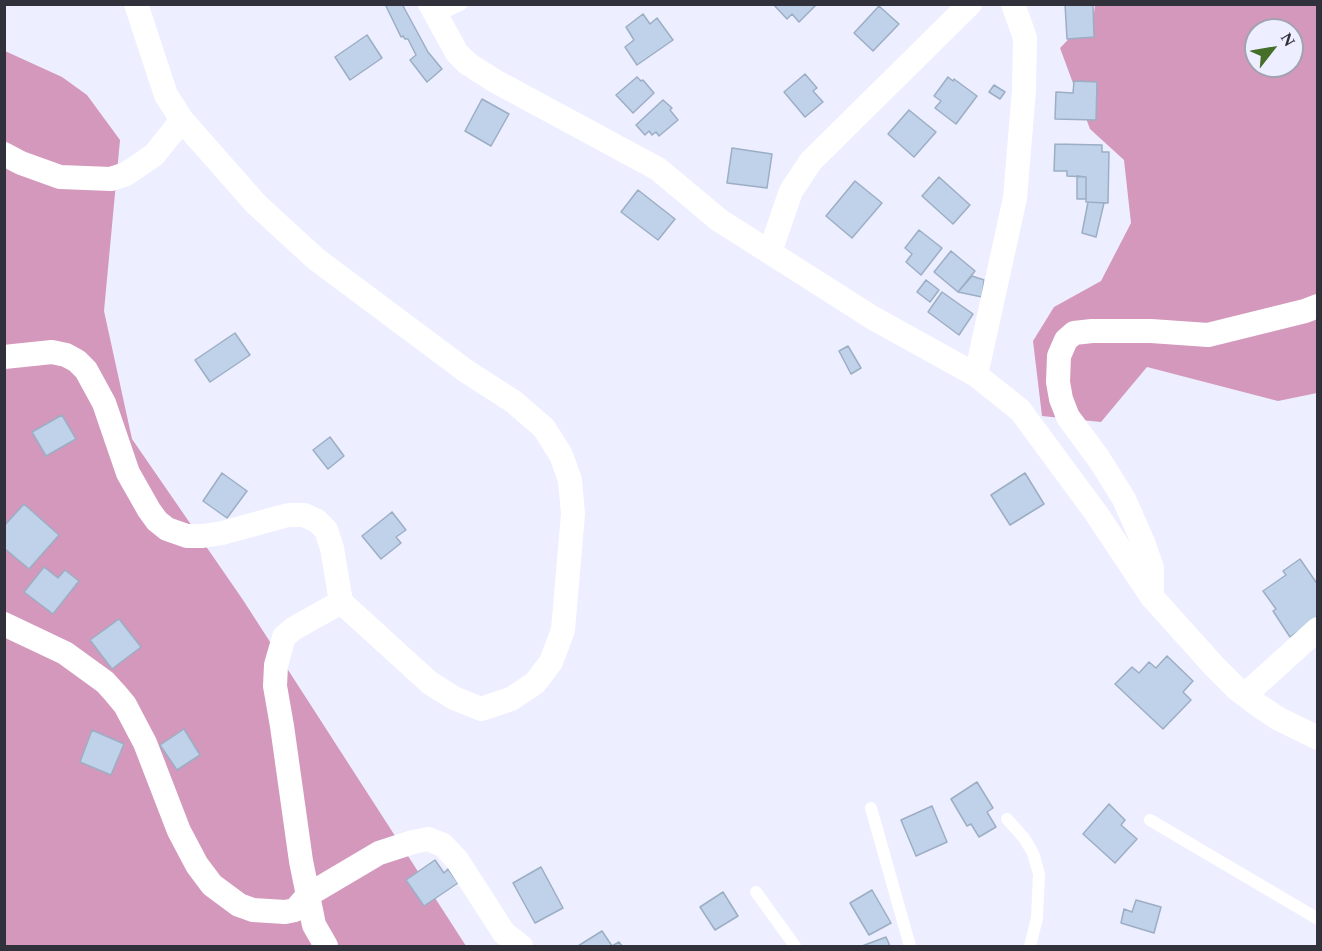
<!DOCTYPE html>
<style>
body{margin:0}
#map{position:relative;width:1322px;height:951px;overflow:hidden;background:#edeeff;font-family:Spectral,serif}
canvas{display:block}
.frame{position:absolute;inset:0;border:6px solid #31313c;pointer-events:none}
.north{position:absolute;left:1244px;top:18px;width:60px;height:60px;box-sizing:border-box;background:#edeeff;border:2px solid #a2a2b1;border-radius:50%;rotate:59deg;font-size:16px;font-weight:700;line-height:24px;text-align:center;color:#31313c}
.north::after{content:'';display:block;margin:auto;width:21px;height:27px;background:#456e29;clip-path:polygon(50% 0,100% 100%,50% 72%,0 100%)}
</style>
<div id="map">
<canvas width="1322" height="951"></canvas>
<div class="frame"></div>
<div class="north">N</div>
</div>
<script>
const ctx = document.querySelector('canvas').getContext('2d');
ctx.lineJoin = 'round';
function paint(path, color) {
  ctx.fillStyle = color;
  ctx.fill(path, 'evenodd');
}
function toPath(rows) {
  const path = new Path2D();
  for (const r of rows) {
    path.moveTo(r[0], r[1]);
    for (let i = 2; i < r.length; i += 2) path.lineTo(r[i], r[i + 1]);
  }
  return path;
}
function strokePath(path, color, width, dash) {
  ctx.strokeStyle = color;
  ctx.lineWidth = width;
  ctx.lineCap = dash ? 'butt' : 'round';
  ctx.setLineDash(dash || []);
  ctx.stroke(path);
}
const forest = toPath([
 [1095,5,1317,5,1317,393,1278,401,1147,367,1101,422,1042,416,1033,341,1054,307,1101,281,1131,223,1124,160,1090,129,1060,48,1094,13],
 [1256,30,1292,30,1292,66,1256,66],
 [5,51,62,77,87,95,120,140,104,311,132,439,243,600,466,946,5,946]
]);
const building = toPath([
 [385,4,402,4,428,52,442,69,427,82,410,60,416,55,408,39,405,39,403,36,401,37,385,4],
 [773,4,817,4,799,22,792,14,787,19,773,4],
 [1065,4,1093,5,1094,37,1067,39,1065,4],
 [879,6,899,24,873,51,854,33,879,6],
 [643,14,650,24,657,18,673,40,637,65,625,47,634,40,626,27,643,14],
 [367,35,382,58,350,80,335,57,367,35],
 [805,74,817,88,813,91,823,102,805,117,784,92,805,74],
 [637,77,641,81,643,80,654,93,633,113,616,95,637,77],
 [948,77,953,81,954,79,977,96,956,124,935,108,941,101,934,96,948,77],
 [1074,81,1097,82,1096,120,1055,119,1056,92,1073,93,1074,81],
 [994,85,1005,92,1000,99,989,92,994,85],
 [482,99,509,114,491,146,465,131,482,99],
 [663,100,672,108,670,110,678,120,659,136,656,132,652,135,649,131,645,135,636,125,663,100],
 [909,110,936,132,914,157,888,134,909,110],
 [1055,144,1102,145,1102,152,1109,152,1108,203,1086,202,1086,177,1067,176,1067,171,1054,171,1055,144],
 [732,148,772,154,767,188,727,183,732,148],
 [1077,176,1086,177,1086,199,1077,199,1077,176],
 [939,177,970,205,953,224,922,196,939,177],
 [855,181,882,203,852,238,826,216,855,181],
 [638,190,675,219,658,240,621,212,638,190],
 [1088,202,1104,203,1096,237,1082,233,1088,202],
 [919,230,942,248,921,275,906,262,912,254,905,248,919,230],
 [951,251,975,271,958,292,934,272,951,251],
 [972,276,984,280,982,297,958,292,972,276],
 [926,280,939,290,930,302,917,292,926,280],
 [942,292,973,314,959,335,928,312,942,292],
 [235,333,250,355,210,382,195,360,235,333],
 [848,346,861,368,851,374,839,351,848,346],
 [62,415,76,439,46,456,32,432,62,415],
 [330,437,344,456,328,469,313,450,330,437],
 [222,473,247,491,227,518,203,501,222,473],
 [1025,473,1044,504,1010,525,991,495,1025,473],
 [24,504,59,535,29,569,4,548,4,526,24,504],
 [392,512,406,530,396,537,401,543,381,559,362,536,392,512],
 [1300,559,1318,585,1318,618,1290,637,1273,611,1276,609,1263,591,1286,575,1283,571,1300,559],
 [44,567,58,578,65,570,79,581,53,614,24,592,44,567],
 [119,619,141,647,112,669,90,640,119,619],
 [1167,656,1193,681,1183,692,1191,700,1163,729,1115,684,1132,667,1139,673,1149,662,1156,668,1167,656],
 [184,729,200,755,177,770,160,745,184,729],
 [92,730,124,744,111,775,80,762,92,730],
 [977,782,993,808,987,812,996,827,979,837,971,824,967,826,951,799,977,782],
 [1109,804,1125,820,1121,825,1137,839,1115,863,1083,834,1109,804],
 [932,806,947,842,916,856,901,820,932,806],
 [435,860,444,873,448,869,458,883,424,906,406,880,435,860],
 [541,867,563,908,535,923,513,883,541,867],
 [872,890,891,923,869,935,850,903,872,890],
 [723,892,738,916,715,930,700,907,723,892],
 [1136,900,1161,907,1154,933,1121,923,1124,909,1132,912,1136,900],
 [602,931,612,946,619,942,622,946,578,946,602,931],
 [886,937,890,946,862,946,886,937]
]);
const service = toPath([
 [436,16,462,4],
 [871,808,910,946],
 [1007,819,1024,838,1033,853,1039,874,1037,918,1030,946],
 [1150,820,1318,919],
 [756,892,795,946]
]);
const minor = toPath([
 [430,4,457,53,467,63,495,81,658,169,719,220,873,318,976,375,1020,410,1096,513,1152,597,1214,666,1237,689,1258,705,1279,719,1318,738],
 [4,154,21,163,60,177,111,179,126,174,154,155,182,120],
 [770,252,791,191,811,161,970,4],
 [4,357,52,352,66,355,77,361,86,370,104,403,128,473,149,510,157,521,167,529,187,536,203,536,222,533,288,515,304,515,317,521,326,530,332,548,341,602,430,683,454,698,481,709,511,699,535,683,551,662,563,630,573,514,570,480,561,455,544,428,514,402,466,371,316,259,256,204,182,120,166,95,136,4],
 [976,375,1015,198,1024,90,1025,38,1013,4],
 [1152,595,1152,568,1143,542,1124,499,1099,459,1068,417,1061,399,1058,382,1059,356,1066,340,1074,333,1092,331,1151,331,1208,335,1305,311,1318,306],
 [4,624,65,653,105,682,115,693,125,705,145,743,179,831,197,865,212,885,239,905,253,910,285,912,295,910,308,895,379,853,413,842,428,839,443,845,457,860,504,933,521,946],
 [1245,695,1318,629],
 [326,946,314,925,301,861,282,726,275,686,276,665,284,637,293,629,341,602]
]);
paint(forest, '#d398bb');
paint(building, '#c0d2ea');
strokePath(building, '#9caec4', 1.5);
strokePath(service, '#fff', 12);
strokePath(minor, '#fff', 24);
</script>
